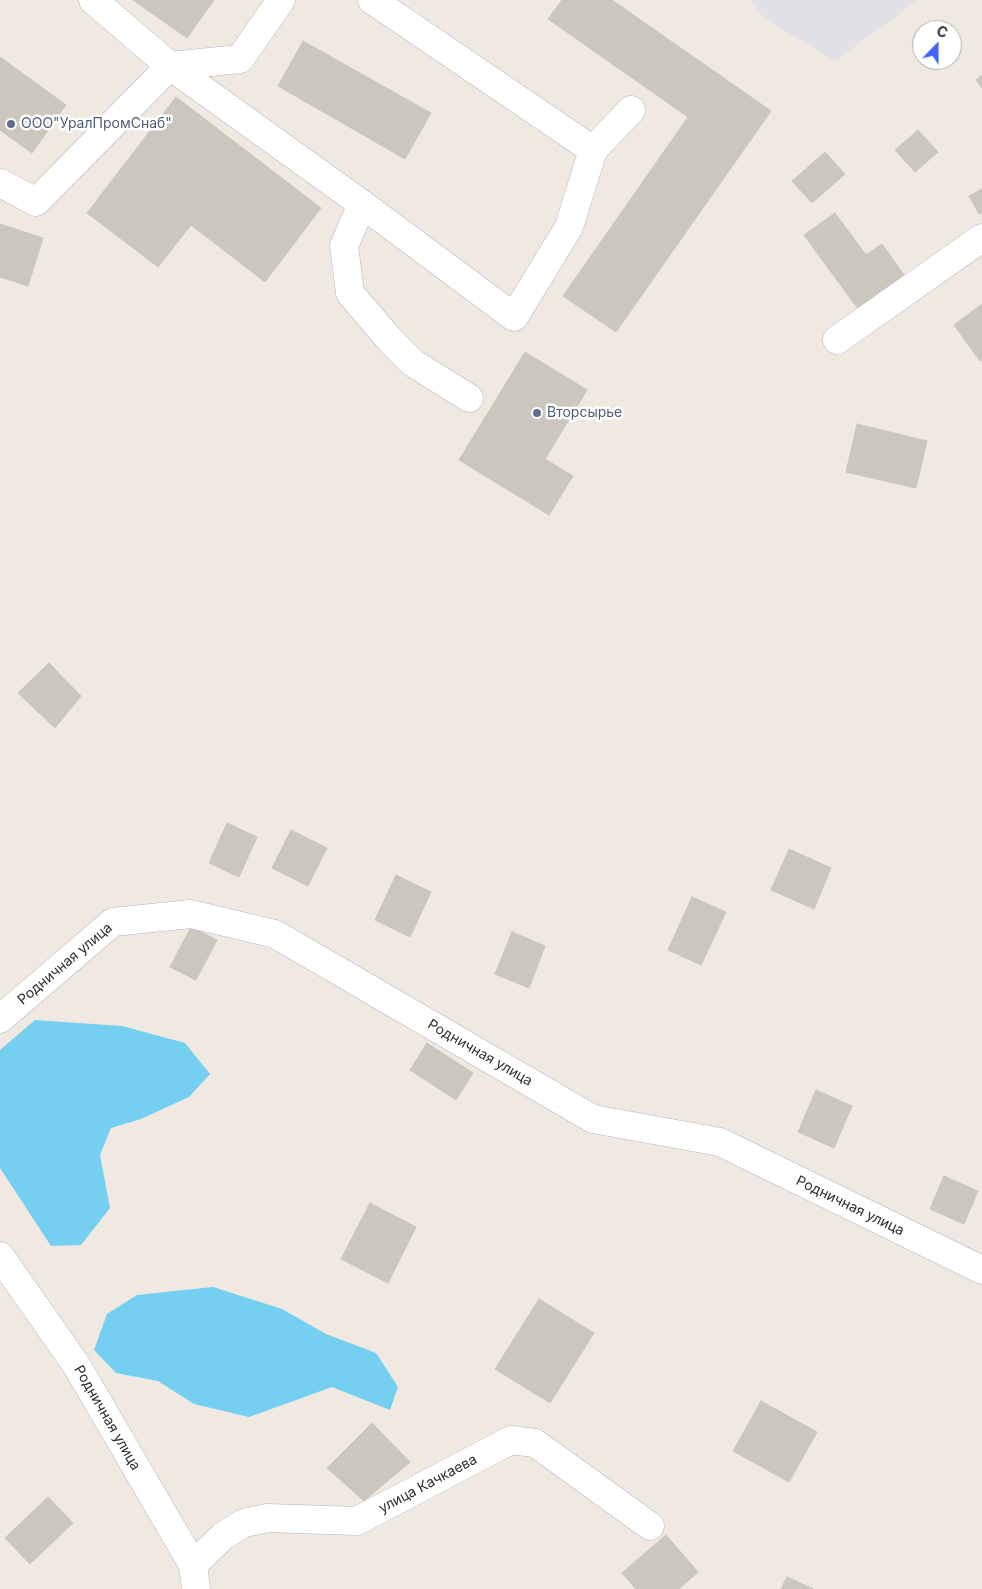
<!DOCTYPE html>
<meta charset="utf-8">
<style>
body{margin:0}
#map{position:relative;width:982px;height:1589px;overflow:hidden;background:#efe9e1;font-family:Inter,sans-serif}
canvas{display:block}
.north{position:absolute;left:912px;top:20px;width:50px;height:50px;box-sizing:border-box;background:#fff;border:1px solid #ababab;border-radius:50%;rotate:22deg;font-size:14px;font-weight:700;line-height:20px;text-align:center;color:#2e2e2e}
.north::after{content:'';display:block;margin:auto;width:18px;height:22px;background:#4264fb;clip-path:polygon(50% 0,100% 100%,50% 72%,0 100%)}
</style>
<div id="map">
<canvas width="982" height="1589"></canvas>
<div class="north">С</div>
</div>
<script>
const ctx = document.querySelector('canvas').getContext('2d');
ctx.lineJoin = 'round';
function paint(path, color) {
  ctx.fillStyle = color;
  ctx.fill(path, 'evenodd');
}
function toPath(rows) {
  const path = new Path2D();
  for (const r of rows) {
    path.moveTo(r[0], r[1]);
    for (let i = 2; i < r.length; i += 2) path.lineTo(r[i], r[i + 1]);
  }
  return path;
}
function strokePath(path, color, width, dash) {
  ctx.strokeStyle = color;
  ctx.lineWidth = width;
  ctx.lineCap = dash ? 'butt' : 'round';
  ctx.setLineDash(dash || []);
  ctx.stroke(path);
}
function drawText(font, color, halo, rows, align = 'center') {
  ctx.font = font + ' Inter,sans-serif';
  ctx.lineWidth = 5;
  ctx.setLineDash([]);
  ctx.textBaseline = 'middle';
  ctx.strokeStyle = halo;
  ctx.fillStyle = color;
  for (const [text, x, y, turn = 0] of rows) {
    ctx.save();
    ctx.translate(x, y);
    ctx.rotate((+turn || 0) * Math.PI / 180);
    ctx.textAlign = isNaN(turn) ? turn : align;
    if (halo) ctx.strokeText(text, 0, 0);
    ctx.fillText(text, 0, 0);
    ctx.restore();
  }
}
const industrial = toPath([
 [750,0,918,0,835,61,764,18]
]);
const water = toPath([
 [35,1020,122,1026,185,1043,210,1074,189,1097,141,1119,111,1128,100,1155,110,1208,81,1245,51,1246,0,1168,0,1050],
 [213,1287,282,1309,326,1334,376,1353,398,1387,390,1410,332,1387,249,1417,194,1404,158,1381,116,1373,94,1350,107,1314,137,1295]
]);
const building = toPath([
 [133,0,214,0,187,38,133,0],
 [562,0,612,0,771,111,616,332,563,296,688,117,548,19,562,0],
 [303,41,431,113,405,159,278,86,303,41],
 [0,57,66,105,32,153,0,130,0,57],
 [982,75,982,88,976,80,982,75],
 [176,97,321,208,265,282,191,225,158,267,87,213,176,97],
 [918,130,938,152,915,172,895,150,918,130],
 [825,152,845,174,812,203,792,181,825,152],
 [982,189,982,213,979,214,969,196,982,189],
 [835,213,866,255,882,244,904,275,858,309,804,235,835,213],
 [0,224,43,238,28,286,0,277,0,224],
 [982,304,982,360,980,361,954,325,982,304],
 [525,352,587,390,545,459,573,476,549,515,459,460,525,352],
 [857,424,927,441,916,488,846,472,857,424],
 [49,663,81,696,55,728,18,693,49,663],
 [227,823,257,837,239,877,209,863,227,823],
 [291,830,327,848,308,886,272,868,291,830],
 [789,849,831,868,814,909,771,890,789,849],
 [396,875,431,892,410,937,375,920,396,875],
 [692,897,726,912,701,965,668,950,692,897],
 [191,927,217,940,196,980,170,967,191,927],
 [512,932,545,946,529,988,495,974,512,932],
 [427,1043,473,1073,456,1100,410,1070,427,1043],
 [816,1090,852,1106,834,1148,798,1132,816,1090],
 [944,1176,978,1191,964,1224,930,1209,944,1176],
 [370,1203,416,1227,388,1283,341,1259,370,1203],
 [539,1299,594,1333,550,1403,495,1369,539,1299],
 [761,1401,817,1432,789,1482,733,1451,761,1401],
 [372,1423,410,1462,364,1501,327,1468,372,1423],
 [48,1497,73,1523,30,1564,5,1538,48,1497],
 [666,1535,698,1572,679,1589,636,1589,622,1573,666,1535],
 [787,1577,813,1589,781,1589,787,1577]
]);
const minor = toPath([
 [93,0,170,66,362,204,514,317,569,227,593,150,372,0],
 [593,150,631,110],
 [0,183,36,202,170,66,240,59,281,0],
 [362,204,344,246,350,293,389,339,413,363,469,398],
 [837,340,982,238],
 [0,1019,113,922,191,914,275,934,593,1119,720,1142,982,1270],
 [0,1256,77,1366,193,1565,196,1589],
 [193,1565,223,1536,244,1523,267,1518,357,1521,511,1440,535,1443,650,1526]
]);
const markers = [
 [11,124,5,"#5c6f8a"],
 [537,413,5,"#5c6f8a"]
];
const serviceNames = [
 ["ООО\"УралПромСнаб\"",21,124],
 ["Вторсырье",547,413]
];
const streetNames = [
 ["Родничная улица",65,964,-40],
 ["Родничная улица",480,1053,30],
 ["Родничная улица",850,1206,26],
 ["Родничная улица",107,1418,60],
 ["улица Качкаева",428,1484,-28]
];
paint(industrial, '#e3e1e8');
paint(water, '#75cff0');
paint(building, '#cbc7bf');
strokePath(building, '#cbc5ba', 1);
strokePath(minor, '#b4b7c1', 29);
strokePath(minor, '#fff', 28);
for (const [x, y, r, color] of markers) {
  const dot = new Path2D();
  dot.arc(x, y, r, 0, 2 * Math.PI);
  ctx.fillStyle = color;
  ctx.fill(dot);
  strokePath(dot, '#fff', 2);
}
drawText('14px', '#4e5e75', '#fff', serviceNames, 'left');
drawText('14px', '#2e2e2e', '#fff', streetNames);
</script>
